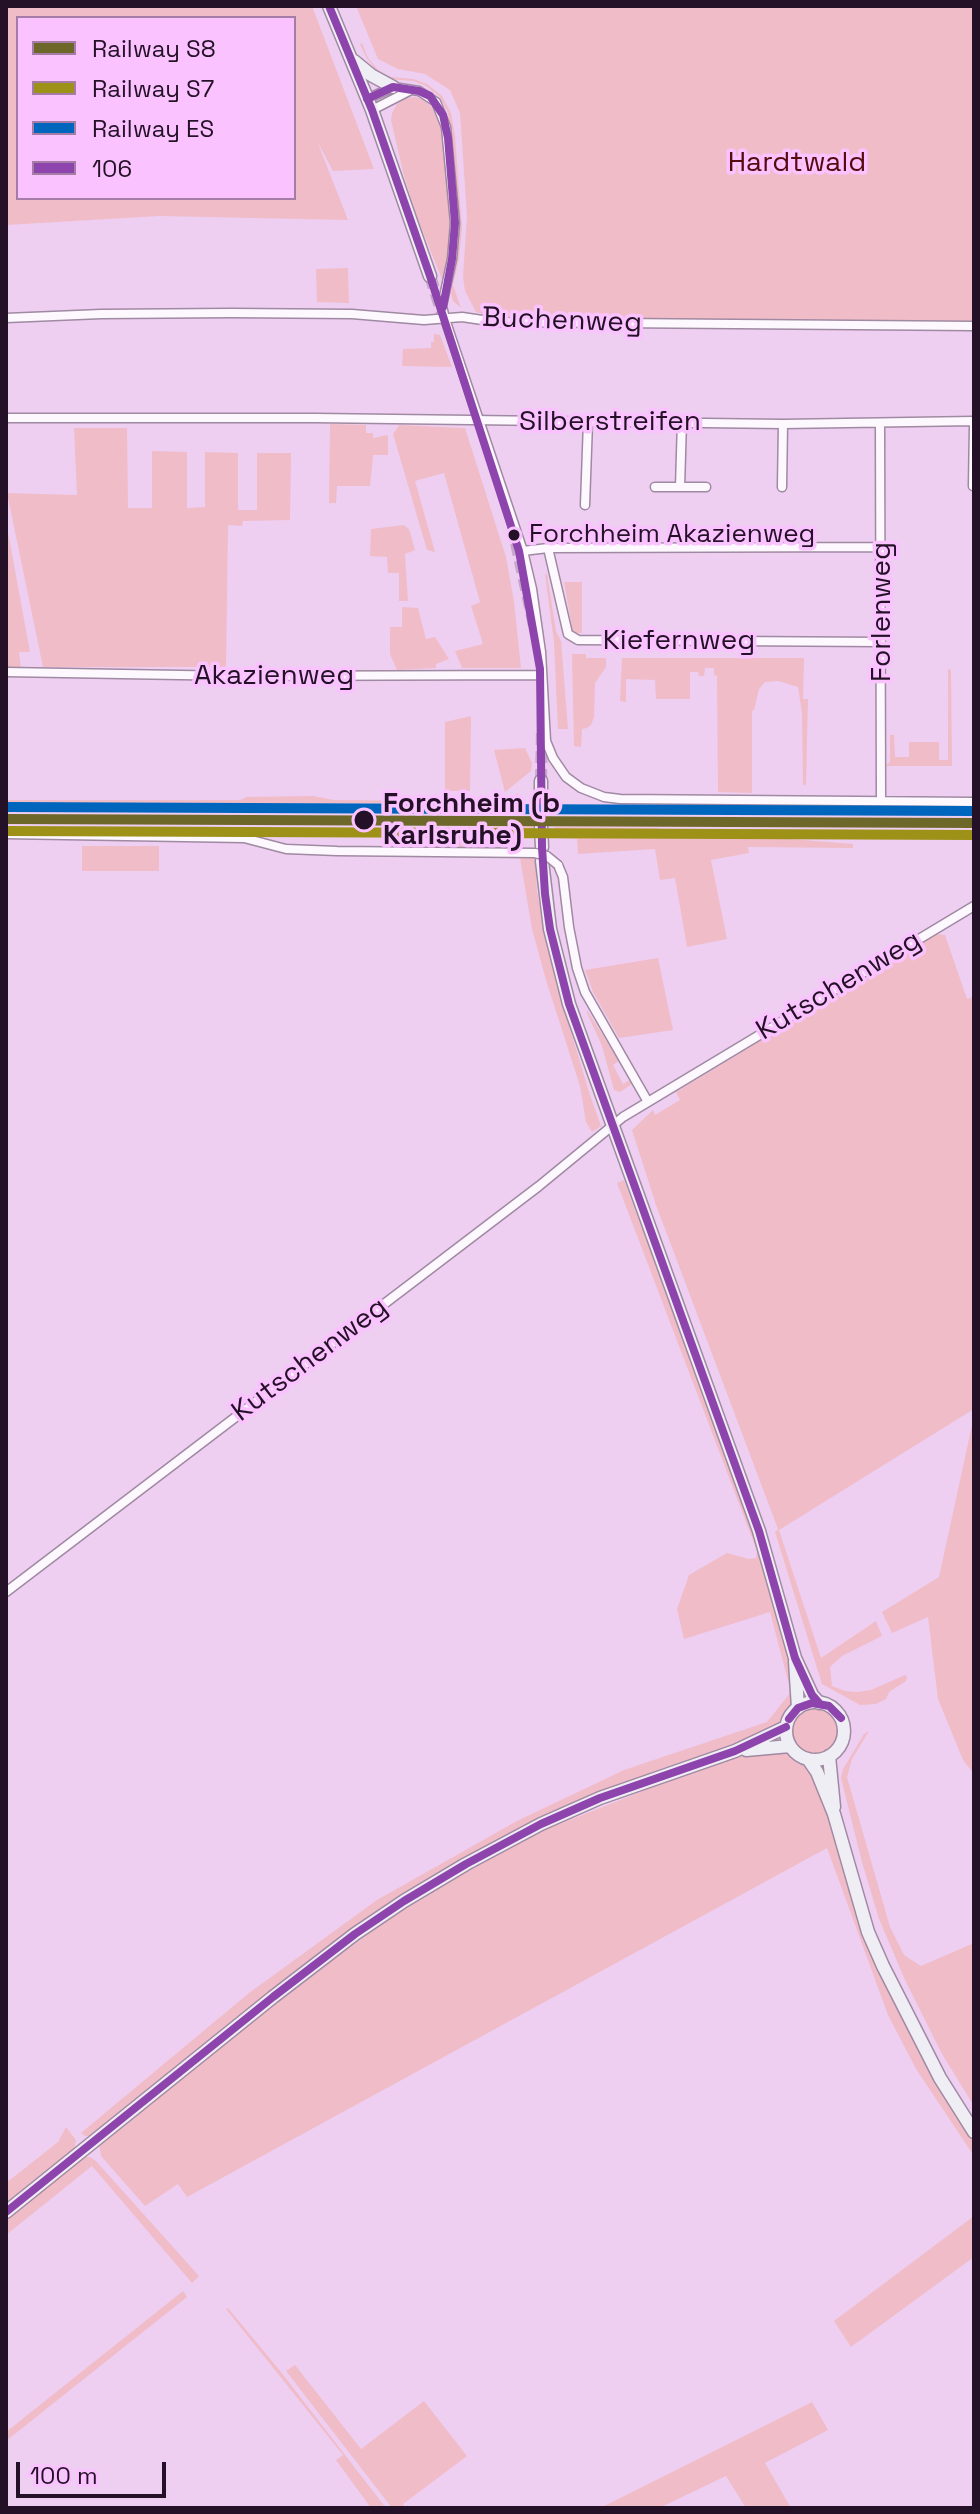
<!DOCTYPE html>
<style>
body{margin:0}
#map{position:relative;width:980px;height:2514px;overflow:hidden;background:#eecff1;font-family:"Space Grotesk",sans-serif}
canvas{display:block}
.frame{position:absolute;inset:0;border:8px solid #251127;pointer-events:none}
.legend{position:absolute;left:16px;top:16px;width:280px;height:184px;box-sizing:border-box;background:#fac2fe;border:2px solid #a57ba8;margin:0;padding:10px 14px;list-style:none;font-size:24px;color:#251127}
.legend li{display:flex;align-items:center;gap:16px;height:40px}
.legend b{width:40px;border:2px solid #a57ba8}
.scale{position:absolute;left:16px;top:2462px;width:150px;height:36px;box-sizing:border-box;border:4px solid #251127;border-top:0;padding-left:10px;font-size:24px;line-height:28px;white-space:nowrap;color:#251127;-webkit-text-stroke:6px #fac2fe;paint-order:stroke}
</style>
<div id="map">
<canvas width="980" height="2514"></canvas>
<div class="frame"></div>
<ul class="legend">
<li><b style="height:10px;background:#6d682a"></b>Railway S8</li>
<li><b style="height:10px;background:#9d9117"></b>Railway S7</li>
<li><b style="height:10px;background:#0065bd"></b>Railway ES</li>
<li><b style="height:10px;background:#8e44ad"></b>106</li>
</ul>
<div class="scale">100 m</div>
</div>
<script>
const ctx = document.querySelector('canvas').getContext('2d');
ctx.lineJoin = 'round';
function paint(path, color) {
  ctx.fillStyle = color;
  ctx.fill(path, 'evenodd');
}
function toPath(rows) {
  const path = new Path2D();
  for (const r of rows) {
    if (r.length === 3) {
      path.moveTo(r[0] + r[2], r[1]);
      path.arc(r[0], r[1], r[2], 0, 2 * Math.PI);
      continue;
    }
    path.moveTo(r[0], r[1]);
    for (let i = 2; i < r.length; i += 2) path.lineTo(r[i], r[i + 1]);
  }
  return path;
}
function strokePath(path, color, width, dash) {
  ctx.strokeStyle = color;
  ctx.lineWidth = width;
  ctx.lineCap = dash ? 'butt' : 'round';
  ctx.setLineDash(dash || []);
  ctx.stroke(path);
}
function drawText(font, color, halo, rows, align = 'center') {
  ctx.font = font + ' "Space Grotesk",sans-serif';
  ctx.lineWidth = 7;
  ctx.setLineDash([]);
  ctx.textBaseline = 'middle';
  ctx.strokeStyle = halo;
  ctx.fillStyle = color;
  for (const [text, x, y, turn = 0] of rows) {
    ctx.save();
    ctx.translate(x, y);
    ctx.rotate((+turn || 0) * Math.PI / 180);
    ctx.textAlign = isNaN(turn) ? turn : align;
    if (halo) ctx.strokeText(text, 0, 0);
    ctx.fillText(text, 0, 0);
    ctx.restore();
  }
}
const green = toPath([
 [6,6,312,6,374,169,333,171,317,141,348,220,159,216,6,225],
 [18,18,294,18,294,198,18,198],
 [356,6,974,6,974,322,497,318,476,312,465,291,463,277,467,216,460,113,450,90,425,74,398,69,378,59],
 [362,43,368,58,379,71,391,77,413,79,427,84,442,96,451,113,455,136,462,228,459,259,453,285,461,308,453,301,451,294,458,249,459,219,448,113,440,97,426,86,414,81,389,79,378,73,366,57,360,44],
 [415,97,424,100,431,106,443,131,451,229,449,252,442,279,418,220,404,176,391,120,392,113,397,104,407,98],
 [348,268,349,303,317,302,316,269],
 [434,334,440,335,452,367,402,366,403,349,431,348,431,342,434,342],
 [330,424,366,425,366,433,373,433,373,438,388,435,388,455,373,455,370,486,337,486,336,503,329,503],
 [399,425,465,428,506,557,514,602,521,668,462,668,455,651,483,644,471,606,480,602,444,473,415,481,435,552,427,550,393,434],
 [74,428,127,428,128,508,152,508,152,451,187,452,187,508,205,507,205,452,238,453,238,510,257,510,257,453,291,453,290,520,243,521,242,526,228,525,226,667,43,667,7,493,77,495],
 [6,521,30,652,19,652,21,667,6,667],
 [404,525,409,529,415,550,405,554,408,601,399,601,399,573,388,573,387,557,370,556,371,529],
 [545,574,547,574,556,631,561,641,568,729,558,729,554,642],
 [564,582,582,582,582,633,573,633],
 [402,607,418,608,426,639,435,637,449,659,436,664,436,668,397,670,390,654,390,627,402,627],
 [572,654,586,654,586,658,606,658,606,667,595,683,594,717,591,725,587,728,582,729,581,747,574,746],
 [622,658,804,658,803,699,808,699,806,785,803,785,802,713,798,687,778,681,765,682,759,689,754,710,752,711,752,793,718,792,717,676,714,675,714,668,705,668,704,676,699,676,698,672,690,672,690,699,656,699,655,680,626,679,626,702,620,701],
 [948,669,951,670,952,766,885,766,890,762,890,735,894,735,895,757,909,757,909,742,939,742,939,760,948,760],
 [471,716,470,791,445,791,445,722],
 [525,748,532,763,531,771,505,792,494,750],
 [518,793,519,803,6,804,6,800,240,800,247,797,313,796,334,800,487,801,510,799],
 [533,826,534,838,523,839,524,846,435,847,435,834,427,833,427,828],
 [554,827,658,828,662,833,728,834,853,844,853,848,748,847,749,853,711,860,727,939,687,947,675,878,660,880,655,849,578,854,577,839,554,838],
 [82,846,159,846,159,871,82,871],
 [520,858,535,858,537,891,554,975,589,1092,601,1126,592,1132,586,1122,580,1086,546,980,532,929],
 [936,934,945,935,967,999,974,996,974,1409,779,1530,821,1658,876,1621,882,1636,842,1656,830,1667,832,1686,845,1691,857,1692,871,1690,905,1675,907,1677,906,1681,889,1692,886,1699,876,1704,860,1705,822,1684,775,1532,778,1529,656,1205,632,1130,653,1110,655,1115,680,1100,676,1092],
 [658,958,673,1030,619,1038,593,992,585,970],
 [587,1010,619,1061,613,1065,623,1084,630,1080,632,1084,620,1092,614,1090,602,1046,587,1013],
 [624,1180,727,1456,765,1569,795,1684,795,1701,779,1726,761,1736,660,1769,540,1818,452,1865,411,1890,348,1932,266,1995,92,2136,85,2136,81,2133,249,1993,377,1900,517,1821,624,1770,767,1722,791,1692,770,1612,684,1639,677,1609,689,1575,727,1553,749,1559,756,1558,757,1551,617,1183],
 [974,1416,974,1774,963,1760,938,1699,928,1617,892,1633,882,1612,939,1577],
 [814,1731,24],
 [869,1731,852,1759,847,1777,890,1927,904,1955,921,1966,974,1943,974,2106,942,2054,905,1980,879,1919,862,1862,841,1778,843,1769,864,1734],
 [772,1750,782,1750,789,1753,811,1768,817,1778,872,1954,911,2034,974,2139,974,2156,916,2069,888,2015,827,1848,187,2197,178,2184,145,2206,101,2156,99,2145,293,1990,380,1925,454,1879,544,1830,666,1782,736,1758],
 [66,2127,76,2140,74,2150,6,2204,6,2183,58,2142],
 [83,2157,90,2157,96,2161,199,2276,192,2283,92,2166,6,2235,6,2221],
 [974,2216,974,2257,851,2347,834,2321],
 [183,2291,187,2297,6,2441,6,2432],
 [228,2308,281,2372,386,2508,371,2508,336,2460,343,2455,226,2309],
 [295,2365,361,2449,424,2401,467,2456,403,2504,405,2508,392,2508,286,2371],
 [812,2402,828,2430,765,2463,791,2508,746,2508,726,2476,659,2508,600,2508]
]);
const secondaryTunnel = toPath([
 [430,276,443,316],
 [516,543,534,626],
 [541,781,542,728]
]);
const street = toPath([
 [367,99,393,87,419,91,436,102,446,127,455,223,452,259,442,306,445,319,523,551,532,589,541,652,546,741,553,758,566,777,581,788,604,797,620,799,974,802],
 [372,110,411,90],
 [6,318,101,314,232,313,352,314,424,320,462,317,496,322,974,326],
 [6,418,315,418,783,424,974,421],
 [880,423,881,801],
 [973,486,974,425],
 [655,487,706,487],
 [680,487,682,421],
 [782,487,783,424],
 [585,505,588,422],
 [548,548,568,634,578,640,881,642],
 [523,551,548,548,881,547],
 [6,672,238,676,542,675],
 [6,834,244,838,286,849,337,851,535,853],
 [558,865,563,877,569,927,577,968,585,992,648,1102],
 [6,1592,539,1186,623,1117,974,906]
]);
const secondary = toPath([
 [329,6,372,110,430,276],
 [354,61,371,75,393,87],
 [541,808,541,781],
 [541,826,542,847],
 [542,861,550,929,569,1004,759,1531,795,1658,812,1695,819,1703],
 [795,1661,798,1708],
 [815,1731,29],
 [746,1750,790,1746],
 [829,1756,834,1807],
 [808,1759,817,1772,834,1814,868,1932,883,1966,940,2078,974,2132],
 [6,2212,273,1997,355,1934,404,1901,466,1864,541,1824,600,1798,735,1751,786,1727]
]);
const streetBridge = toPath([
 [535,853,547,856,558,865]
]);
const bus1 = toPath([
 [329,6,372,110,430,276,519,551,540,669,542,847,545,894,550,929,569,1004,759,1531,795,1658,812,1695,819,1703],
 [367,99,393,87,419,91,430,96,443,115,448,138,455,223,452,259,443,307],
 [789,1719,798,1708,812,1703,829,1706,841,1718],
 [6,2212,273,1997,355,1934,404,1901,466,1864,541,1824,600,1798,735,1751,786,1727]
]);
const rail1 = toPath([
 [6,819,974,823]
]);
const rail2 = toPath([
 [6,831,974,835]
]);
const rail3 = toPath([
 [6,807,974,811]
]);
const markers = [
 [514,535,7,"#251127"],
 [364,820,11,"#251127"]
];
const busNames = [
 ["Forchheim Akazienweg",529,535]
];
const parkNames = [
 ["Hardtwald",797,163]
];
const streetNames = [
 ["Buchenweg",562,321,2],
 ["Silberstreifen",610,422],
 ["Forlenweg",882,612,-90],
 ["Kiefernweg",679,641],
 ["Akazienweg",274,676],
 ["Kutschenweg",839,986,-31],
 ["Kutschenweg",310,1360,-37]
];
const stopNames = [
 ["Forchheim (b",383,804],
 ["Karlsruhe)",383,836]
];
paint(green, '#f0bcc8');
strokePath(secondaryTunnel, '#c6a9c9', 12, [12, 6]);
strokePath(street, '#a089a2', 11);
strokePath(secondary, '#a089a2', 15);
strokePath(street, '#fcf8fd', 8);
strokePath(secondary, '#efeef4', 12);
strokePath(streetBridge, '#a089a2', 11, []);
strokePath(streetBridge, '#fcf8fd', 8);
strokePath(bus1, '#8e44ad', 8);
strokePath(rail1, '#6d682a', 10);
strokePath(rail2, '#9d9117', 10);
strokePath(rail3, '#0065bd', 10);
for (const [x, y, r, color] of markers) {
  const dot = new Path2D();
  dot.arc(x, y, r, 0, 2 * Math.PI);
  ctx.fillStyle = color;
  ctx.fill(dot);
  strokePath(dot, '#fac2fe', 3);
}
drawText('26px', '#251127', '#fac2fe', busNames, 'left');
drawText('28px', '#560b0f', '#fac2fe', parkNames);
drawText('28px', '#251127', '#fac2fe', streetNames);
drawText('bold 28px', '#251127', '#fac2fe', stopNames, 'left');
</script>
